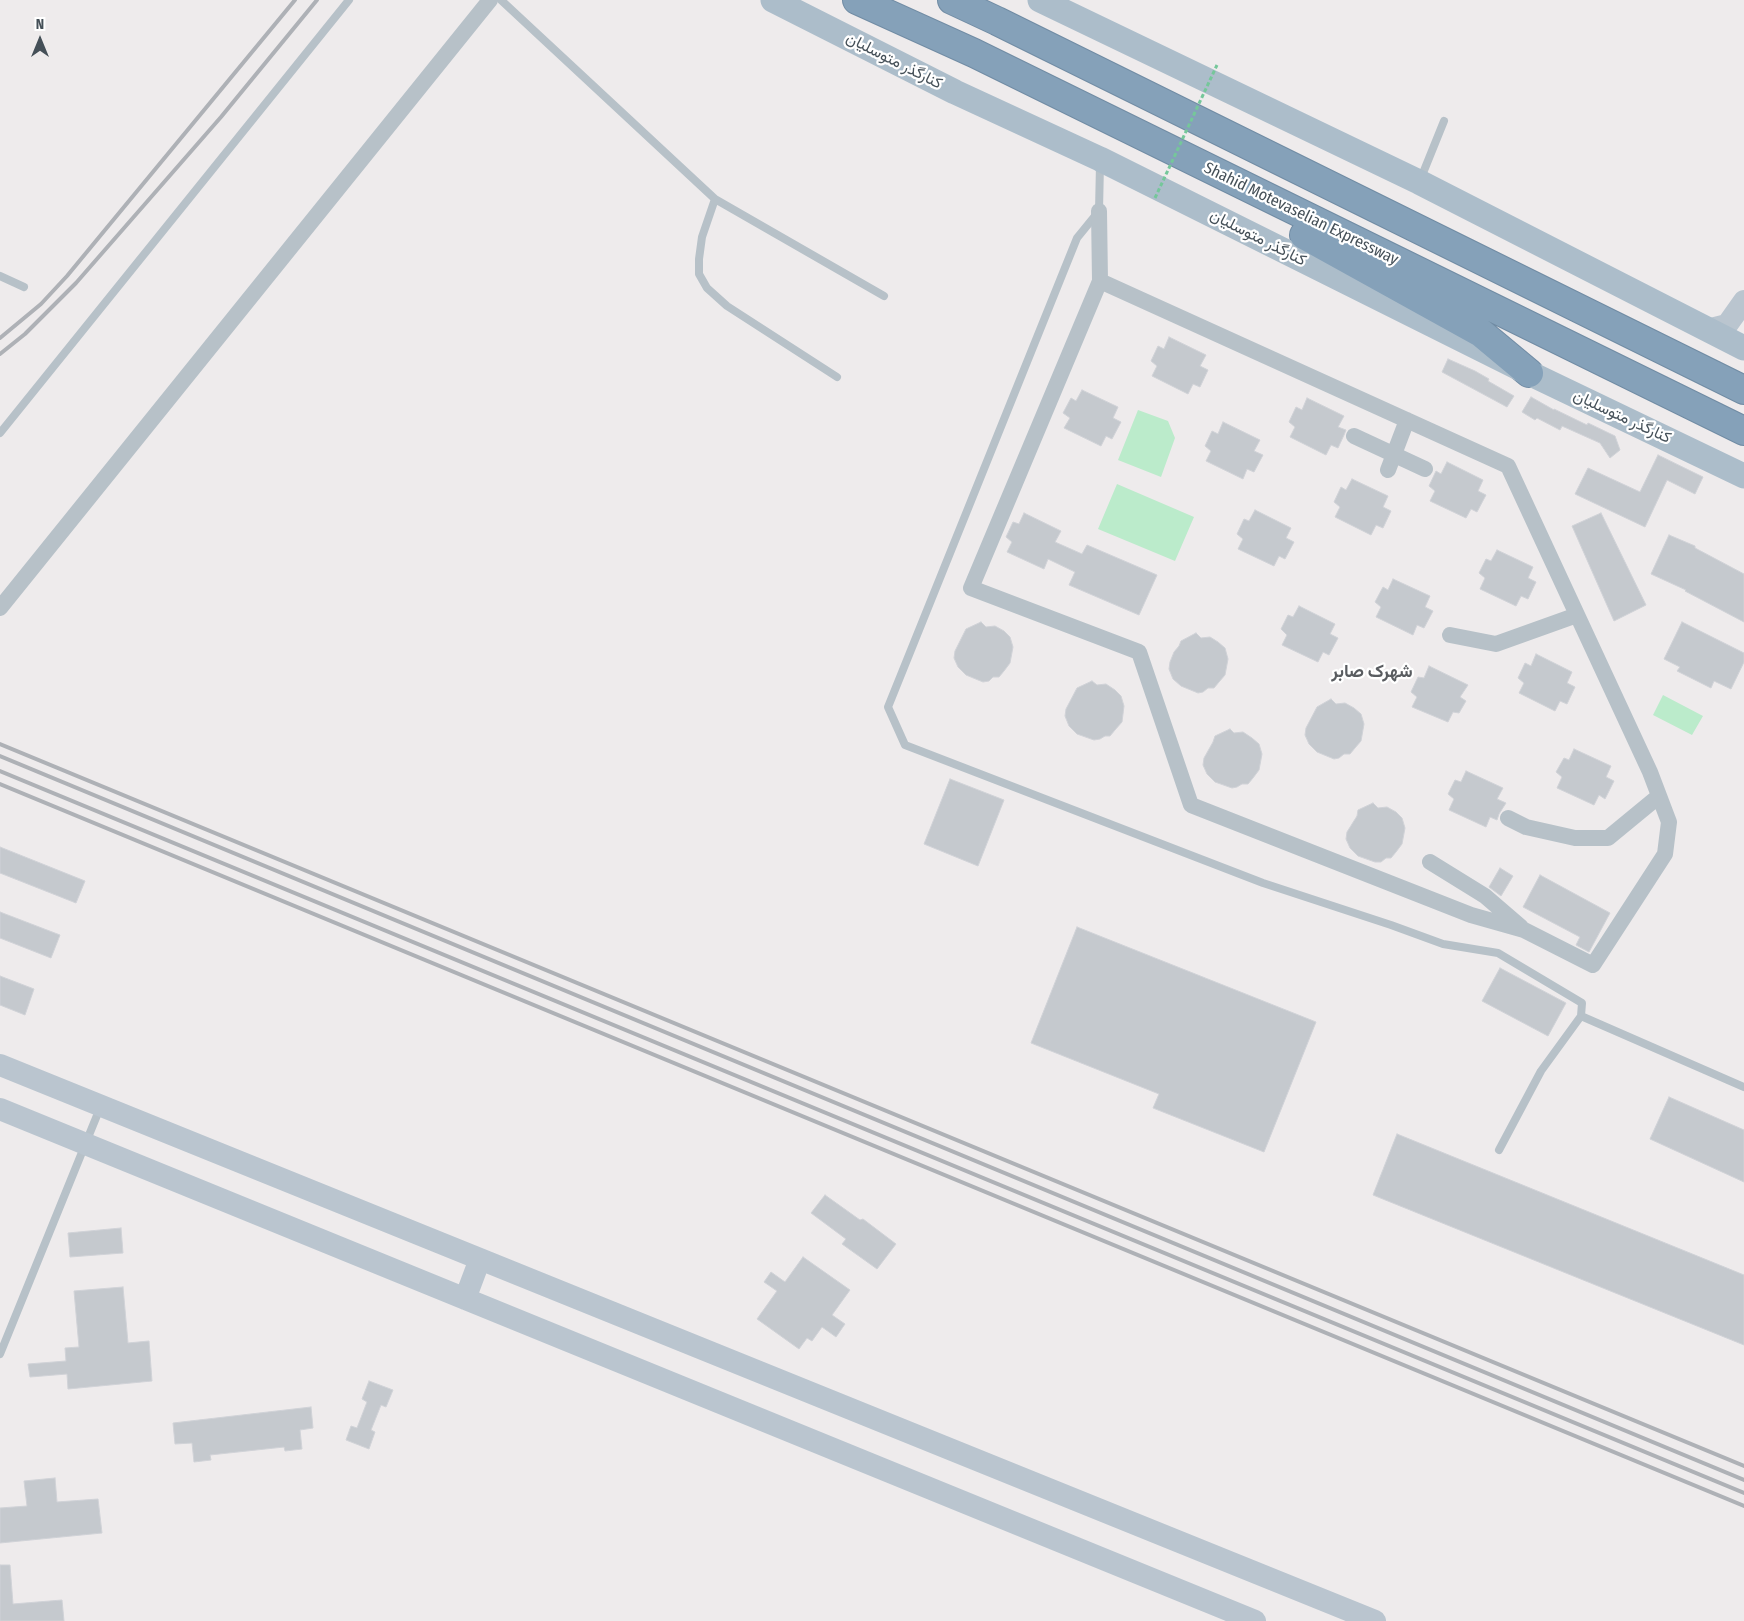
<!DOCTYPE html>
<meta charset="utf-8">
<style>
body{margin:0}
#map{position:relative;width:1744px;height:1621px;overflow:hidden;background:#eeebec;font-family:"Fira Sans Condensed",sans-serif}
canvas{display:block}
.north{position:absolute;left:15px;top:15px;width:50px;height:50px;-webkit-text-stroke:4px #fff;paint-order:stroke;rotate:0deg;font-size:14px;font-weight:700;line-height:20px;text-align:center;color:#455058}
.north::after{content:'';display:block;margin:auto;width:18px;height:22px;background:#455058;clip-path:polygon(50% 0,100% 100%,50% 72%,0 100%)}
</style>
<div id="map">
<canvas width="1744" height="1621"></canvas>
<div class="north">N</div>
</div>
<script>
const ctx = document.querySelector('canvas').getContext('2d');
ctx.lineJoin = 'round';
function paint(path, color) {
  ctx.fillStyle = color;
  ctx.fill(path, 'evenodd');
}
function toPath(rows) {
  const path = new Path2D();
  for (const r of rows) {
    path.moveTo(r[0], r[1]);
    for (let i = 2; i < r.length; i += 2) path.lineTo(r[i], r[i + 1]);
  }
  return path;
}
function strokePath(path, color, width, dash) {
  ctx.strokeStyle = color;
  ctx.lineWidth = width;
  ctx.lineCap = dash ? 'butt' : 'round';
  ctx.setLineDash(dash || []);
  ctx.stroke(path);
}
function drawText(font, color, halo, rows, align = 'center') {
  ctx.font = font + ' "Fira Sans Condensed",Vazirmatn,sans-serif';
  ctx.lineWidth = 4.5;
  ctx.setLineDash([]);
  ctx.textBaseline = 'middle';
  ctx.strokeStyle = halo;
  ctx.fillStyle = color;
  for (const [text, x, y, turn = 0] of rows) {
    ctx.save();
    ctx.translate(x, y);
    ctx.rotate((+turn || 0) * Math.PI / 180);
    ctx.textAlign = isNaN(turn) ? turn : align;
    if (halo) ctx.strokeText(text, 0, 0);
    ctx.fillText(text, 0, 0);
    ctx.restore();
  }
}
const green = toPath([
 [1138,410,1168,421,1175,438,1161,477,1118,460],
 [1117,484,1194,517,1175,561,1098,529],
 [1663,695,1703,716,1692,735,1653,715]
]);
const building = toPath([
 [1169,337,1206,355,1200,366,1208,370,1200,387,1193,384,1188,394,1152,376,1157,366,1151,361,1158,346,1164,349,1169,337],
 [1448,359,1475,371,1489,379,1488,381,1514,396,1507,407,1442,372,1448,359],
 [1082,390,1118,407,1113,418,1121,422,1112,439,1106,436,1101,446,1064,428,1070,418,1063,413,1071,398,1076,401,1082,390],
 [1531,397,1554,410,1554,409,1587,425,1588,423,1615,436,1620,450,1610,458,1600,443,1562,426,1560,430,1537,418,1535,420,1522,412,1531,397],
 [1307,398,1344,416,1338,427,1346,430,1344,435,1338,448,1331,445,1326,455,1290,437,1295,427,1289,422,1296,407,1302,410,1307,398],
 [1223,422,1260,440,1254,451,1263,455,1254,472,1247,469,1243,479,1206,461,1211,451,1205,446,1212,431,1218,434,1223,422],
 [1658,455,1703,477,1695,494,1667,480,1645,527,1575,494,1588,468,1640,492,1658,455],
 [1447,462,1483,480,1478,491,1486,495,1477,512,1471,509,1466,518,1430,501,1435,491,1429,486,1436,471,1441,474,1447,462],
 [1352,479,1388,496,1383,507,1391,511,1383,528,1376,525,1371,535,1335,517,1340,507,1334,502,1341,487,1346,490,1352,479],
 [1255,510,1291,528,1286,538,1294,542,1285,559,1279,556,1274,566,1238,549,1243,539,1237,534,1244,519,1249,521,1255,510],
 [1024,513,1061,531,1055,542,1082,554,1087,545,1157,575,1139,615,1069,585,1075,572,1048,559,1044,569,1007,552,1012,542,1006,537,1013,522,1019,524,1024,513],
 [1601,513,1646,605,1614,621,1572,526,1601,513],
 [1669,535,1695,546,1695,548,1744,574,1744,622,1685,591,1686,590,1651,574,1669,535],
 [1497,550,1533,567,1528,578,1536,582,1528,599,1521,596,1516,606,1480,589,1485,578,1479,573,1486,559,1491,561,1497,550],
 [1393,579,1430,596,1425,607,1433,611,1424,628,1417,625,1413,635,1376,617,1381,607,1375,602,1383,587,1388,590,1393,579],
 [1299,606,1335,624,1330,634,1338,638,1329,655,1323,652,1318,662,1282,645,1287,635,1281,629,1288,615,1293,617,1299,606],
 [981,622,986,627,995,626,1004,631,1010,637,1013,647,1010,663,1004,671,999,677,993,677,989,681,983,682,966,675,958,667,954,658,955,651,966,629,981,622],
 [1682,622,1744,653,1744,662,1731,689,1714,681,1711,688,1677,671,1680,667,1664,659,1682,622],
 [1196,633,1201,638,1210,637,1218,642,1225,648,1228,659,1225,675,1219,682,1214,688,1208,688,1203,692,1198,693,1181,686,1173,679,1169,669,1170,662,1174,652,1179,646,1181,641,1196,633],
 [1536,654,1572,672,1567,683,1575,687,1567,704,1560,701,1555,711,1519,693,1524,683,1518,678,1525,663,1531,666,1536,654],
 [1429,666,1468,685,1460,697,1466,701,1459,713,1453,712,1448,722,1412,707,1417,697,1411,692,1418,677,1424,678,1429,666],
 [1092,681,1097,685,1106,684,1115,690,1121,696,1124,706,1122,722,1115,730,1110,736,1105,736,1100,739,1094,740,1077,734,1069,726,1065,716,1066,709,1077,688,1092,681],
 [1331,699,1336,704,1345,703,1354,708,1361,714,1364,724,1361,741,1355,748,1350,754,1344,754,1339,758,1334,759,1317,752,1309,744,1305,735,1306,728,1317,707,1331,699],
 [1230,729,1234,733,1243,732,1252,738,1259,744,1262,754,1259,770,1253,778,1248,784,1242,784,1237,787,1232,788,1215,782,1207,774,1203,765,1204,758,1213,742,1215,736,1230,729],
 [1574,749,1611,766,1606,777,1614,781,1605,799,1599,795,1594,805,1557,788,1562,777,1556,772,1564,758,1569,760,1574,749],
 [1466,771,1503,788,1497,799,1506,803,1499,814,1497,820,1490,817,1486,827,1449,810,1454,799,1448,794,1455,780,1461,782,1466,771],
 [950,779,1004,800,978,866,924,844,950,779],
 [1373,803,1378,808,1387,807,1396,812,1402,818,1405,828,1402,844,1396,852,1391,858,1386,858,1381,862,1375,862,1358,856,1350,848,1346,839,1347,832,1357,816,1358,810,1373,803],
 [0,847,85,881,76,903,0,873,0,847],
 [1500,868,1513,876,1501,896,1489,887,1500,868],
 [1540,875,1610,913,1589,952,1576,945,1580,937,1523,907,1540,875],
 [0,912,60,935,51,958,0,938,0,912],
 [1077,927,1316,1022,1264,1152,1153,1108,1159,1094,1031,1043,1077,927],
 [1500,968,1566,1003,1548,1036,1482,1001,1500,968],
 [0,976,34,989,25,1015,0,1005,0,976],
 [1669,1097,1744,1130,1744,1182,1650,1139,1669,1097],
 [1397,1134,1744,1275,1744,1345,1373,1195,1397,1134],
 [825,1195,860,1220,863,1219,896,1244,877,1269,842,1244,846,1239,811,1213,825,1195],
 [121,1228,123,1253,70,1257,68,1233,121,1228],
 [803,1257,850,1290,832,1315,845,1324,836,1337,822,1327,812,1341,807,1338,799,1349,757,1319,777,1291,764,1282,771,1272,785,1282,803,1257],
 [123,1287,128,1343,149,1341,152,1381,68,1389,67,1374,30,1377,28,1364,66,1361,65,1348,79,1347,74,1291,123,1287],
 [369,1381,393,1390,386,1407,381,1405,371,1430,375,1432,369,1449,346,1440,351,1426,357,1428,367,1402,362,1399,369,1381],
 [311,1407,313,1428,300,1430,302,1449,285,1451,284,1447,210,1455,211,1460,194,1462,192,1443,175,1444,173,1423,311,1407],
 [55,1478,57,1502,98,1499,102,1533,0,1543,0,1508,27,1506,24,1481,55,1478],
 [0,1565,10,1565,13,1604,62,1600,64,1621,0,1621,0,1565]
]);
const lane = toPath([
 [501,0,715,199,884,296],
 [1100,164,1099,211,1077,238,888,707,905,745,1263,883,1391,925,1443,944,1498,953,1582,1003,1581,1016,1541,1071,1499,1150],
 [1421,178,1444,121],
 [715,199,702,237,699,259,699,274,707,288,727,306,837,377],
 [0,276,24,287],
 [0,433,349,0],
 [1581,1016,1744,1087],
 [0,1354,100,1108]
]);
const street = toPath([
 [1099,211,1100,281,971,588,1139,652,1191,805,1471,915,1524,930,1593,965,1665,854,1669,822,1650,772,1508,466,1100,281],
 [1354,436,1425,469],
 [1388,470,1407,420],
 [0,608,490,0],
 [1450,635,1496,644,1577,615],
 [1508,818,1526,827,1575,838,1608,838,1659,796],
 [1430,862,1485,896,1521,927]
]);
const secondary = toPath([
 [1707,330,1727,325,1744,301],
 [0,1065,1375,1621],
 [0,1109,1255,1621],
 [465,1299,480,1259]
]);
const primary = toPath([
 [773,0,955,92,1100,159,1529,373,1744,476],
 [1040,0,1419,182,1744,348]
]);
const highway = toPath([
 [857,0,974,53,1744,431],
 [952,0,997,21,1744,390],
 [1304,235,1481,333,1529,373]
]);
const rail = toPath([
 [0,338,41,304,67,276,295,0],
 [0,354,25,334,76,283,221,117,317,0],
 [0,744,1744,1466],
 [0,756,1744,1480],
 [0,771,1744,1493],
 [0,784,1744,1506]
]);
const pathBridge = toPath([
 [1155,198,1217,65]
]);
const streetNames = [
 ["کنارگذر متوسلیان",894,61,27],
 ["Shahid Motevaselian Expressway",1301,214,26],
 ["کنارگذر متوسلیان",1258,238,27],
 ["کنارگذر متوسلیان",1622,417,25]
];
const neighbourhoodNames = [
 ["شهرک صابر",1372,672]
];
paint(green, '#bbebcb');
paint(building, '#c5c9ce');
strokePath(building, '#d0d2d7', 1);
strokePath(highway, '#718ca4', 30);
strokePath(lane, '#b7c1c8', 8);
strokePath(street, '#b7c1c8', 16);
strokePath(secondary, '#bac5cf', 22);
strokePath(primary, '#acbdca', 25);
strokePath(highway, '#85a1b9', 28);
strokePath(rail, '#aeb1b6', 4);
strokePath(pathBridge, '#75c79a', 3, [4, 2.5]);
drawText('16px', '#455058', '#fff', streetNames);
drawText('bold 18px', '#595c60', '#fff', neighbourhoodNames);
</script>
